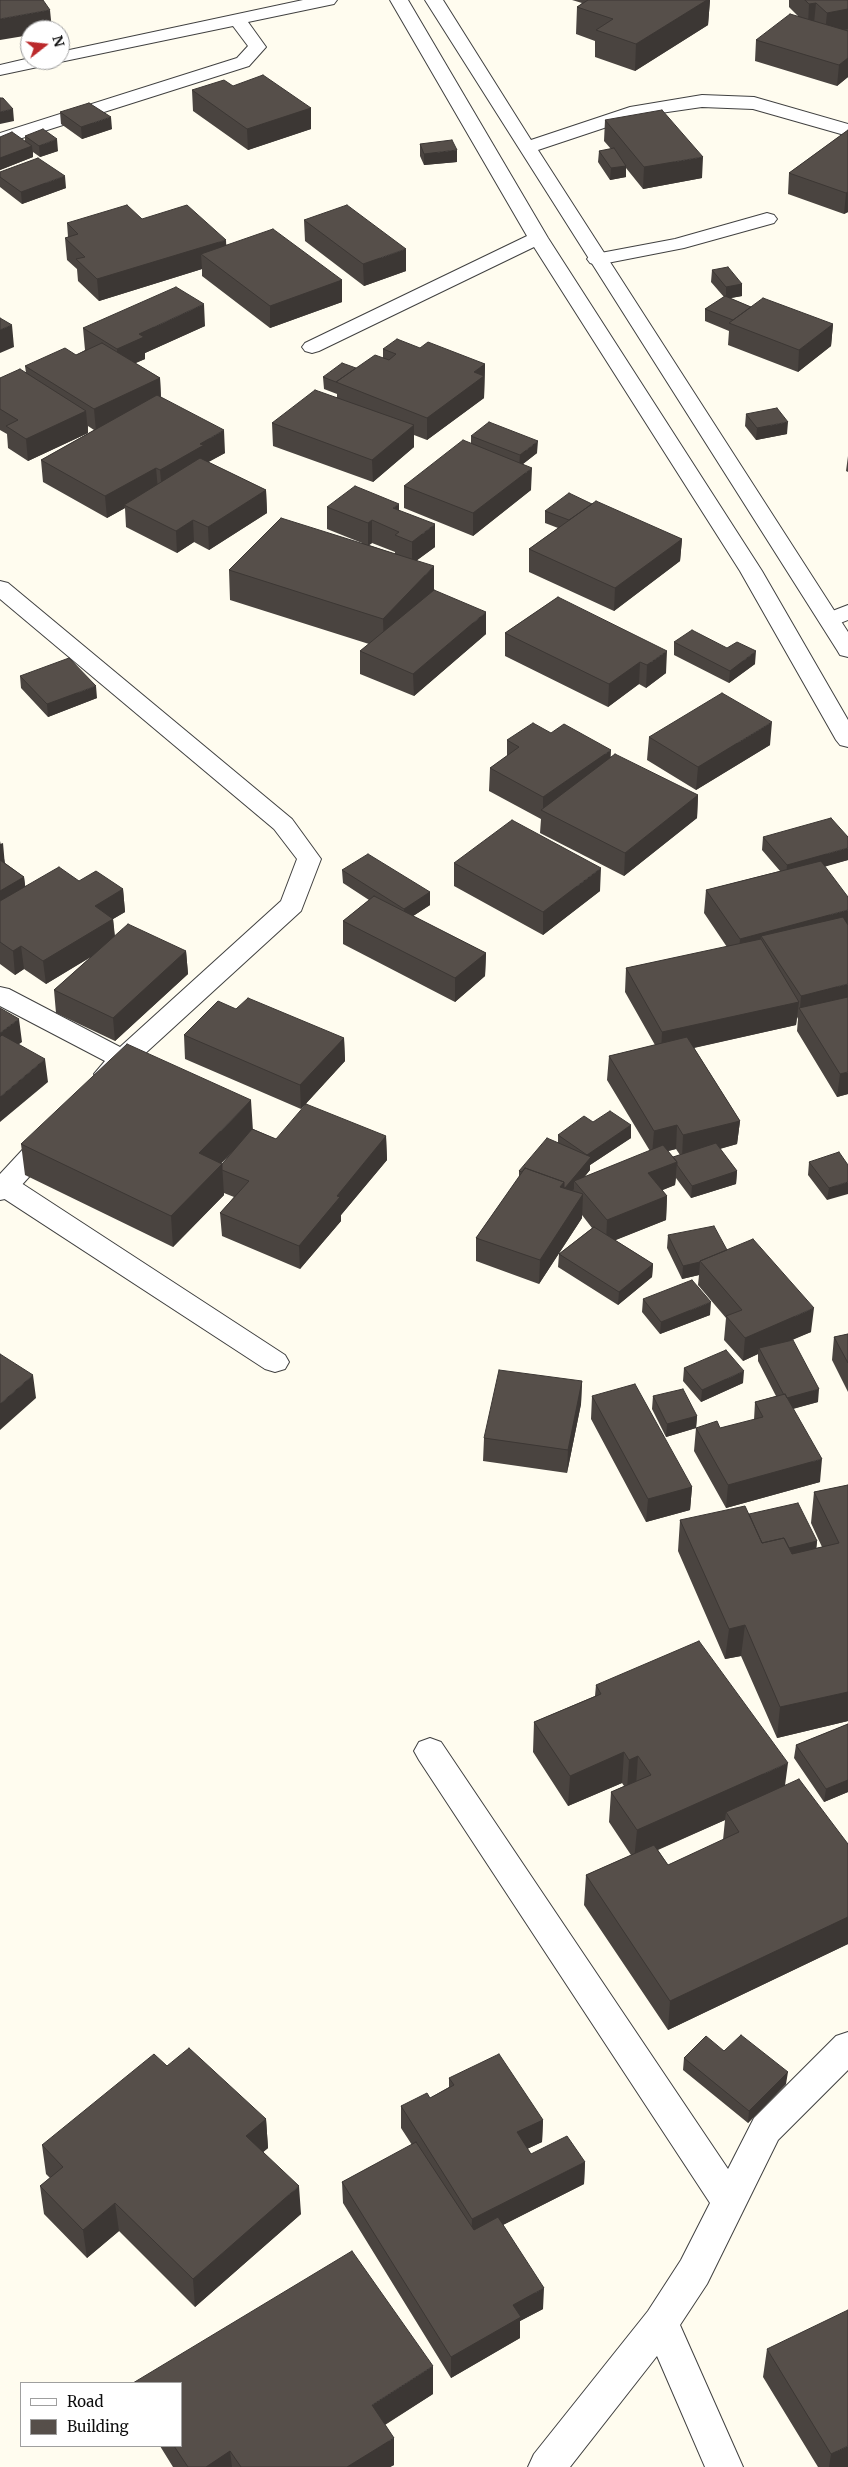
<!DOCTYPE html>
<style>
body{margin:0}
#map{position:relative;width:848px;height:2467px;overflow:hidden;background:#fffcef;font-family:Merriweather,serif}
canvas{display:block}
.legend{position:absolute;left:20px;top:2382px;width:162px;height:65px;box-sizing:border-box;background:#fff;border:1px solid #9f9f9f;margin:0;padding:6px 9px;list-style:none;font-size:15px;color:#0e0e0e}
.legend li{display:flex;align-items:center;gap:10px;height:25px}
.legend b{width:25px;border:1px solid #9f9f9f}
.north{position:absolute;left:20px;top:20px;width:50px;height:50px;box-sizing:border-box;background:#fff;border:1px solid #9f9f9f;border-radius:50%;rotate:74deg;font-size:14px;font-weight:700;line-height:20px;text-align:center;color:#0e0e0e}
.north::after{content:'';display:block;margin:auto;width:18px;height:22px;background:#bb292b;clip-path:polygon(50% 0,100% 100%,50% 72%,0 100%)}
</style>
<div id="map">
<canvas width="848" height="2467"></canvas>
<ul class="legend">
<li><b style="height:6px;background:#fff"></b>Road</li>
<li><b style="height:14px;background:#564f4a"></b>Building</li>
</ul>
<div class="north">N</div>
</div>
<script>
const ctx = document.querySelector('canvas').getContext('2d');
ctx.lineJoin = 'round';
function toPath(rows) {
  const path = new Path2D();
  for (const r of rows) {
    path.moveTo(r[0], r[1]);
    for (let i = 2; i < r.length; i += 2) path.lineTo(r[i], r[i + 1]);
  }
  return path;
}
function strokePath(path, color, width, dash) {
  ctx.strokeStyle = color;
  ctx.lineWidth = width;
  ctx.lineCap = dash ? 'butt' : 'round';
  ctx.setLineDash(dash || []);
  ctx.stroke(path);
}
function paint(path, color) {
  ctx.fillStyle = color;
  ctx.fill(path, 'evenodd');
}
const lane = toPath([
 [767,213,774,215,777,219,774,223,684,248,597,265,590,263,587,259,590,255,675,239,767,213],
 [848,605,848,620,830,627,822,625,819,620,822,615,848,605],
 [5,1177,15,1179,285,1355,289,1362,285,1369,275,1372,265,1369,0,1196,0,1178,5,1177]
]);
const street = toPath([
 [303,0,337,0,334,4,248,22,266,47,249,66,0,145,0,133,237,58,248,46,233,26,60,62,54,61,52,64,0,75,0,65,30,58,30,60,60,60,60,52,303,0],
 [390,0,408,0,548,238,762,571,848,720,848,747,840,745,836,740,740,571,534,247,319,351,312,353,305,351,302,347,305,343,527,236,390,0],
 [425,0,443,0,531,140,630,107,702,95,754,97,848,124,848,136,753,109,702,107,640,116,538,150,848,632,848,657,840,655,837,650,425,0],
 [0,581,8,583,292,819,321,859,301,911,116,1080,107,1083,98,1080,94,1074,105,1061,0,1006,0,987,9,989,120,1047,281,901,297,859,274,829,0,599,0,581],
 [48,1130,57,1132,61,1139,57,1146,10,1198,0,1200,0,1174,39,1132,48,1130],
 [430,1738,441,1742,728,2169,754,2118,836,2036,848,2032,848,2070,778,2140,707,2284,680,2325,743,2467,705,2467,657,2356,570,2467,528,2467,534,2454,648,2311,681,2260,710,2203,419,1760,414,1751,419,1742,430,1738]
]);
const wall = toPath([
 [572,0,710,0,708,25,635,71,595,57,595,41,576,34,577,7,582,3],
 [789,0,848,0,848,77,837,86,755,61,756,40,799,17,789,7],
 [233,86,311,108,311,129,248,150,193,111,192,90],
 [60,112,112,129,82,139,61,124],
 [605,120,702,178,643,189,626,168,626,177,610,180,598,162,599,151,611,149,604,141],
 [848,130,848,212,844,214,788,194,789,173],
 [25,136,58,151,40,157,33,152,33,157,0,170,0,137,25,141],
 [420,144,457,162,424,165,420,156],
 [0,172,66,188,22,204,0,187],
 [142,219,342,280,342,302,270,328,202,276,202,269,99,301,78,281,77,269,67,260,65,238,68,237,67,223],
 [304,220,406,271,364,286,305,241],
 [712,270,742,284,742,296,730,298,751,307,833,324,831,346,798,372,728,345,729,331,705,321,705,309,724,297,711,282],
 [205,326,145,353,145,359,135,363,160,378,161,397,225,453,208,462,266,490,267,513,209,550,194,542,177,553,126,527,125,508,107,518,43,482,41,460,94,430,88,426,88,433,28,461,8,448,7,434,0,430,0,378,26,373,25,366,76,355,85,350,83,328],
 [420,348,485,364,484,398,427,440,414,435,414,447,373,482,273,446,272,423,337,397,337,394,324,389,323,377,356,368,383,358,383,349],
 [746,414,787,434,756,440,745,426],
 [471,436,537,453,523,464,531,490,473,536,404,508,404,486,471,444],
 [848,456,848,472,846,471],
 [592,504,682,539,680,561,614,611,529,572,529,549,558,528,545,523,545,511],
 [327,507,399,510,435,547,417,560,434,590,486,634,414,696,360,674,360,651,369,644,230,600,229,570,362,543,327,529],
 [372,543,395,552,395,554,369,545],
 [558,597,666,673,646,688,639,684,608,707,505,656,505,633],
 [674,642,755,664,729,683,674,655],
 [20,676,97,698,48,717,21,688],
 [551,733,611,757,698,795,697,818,624,876,540,833,541,819,489,791,490,768,507,756,507,740],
 [649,737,770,745,696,790,647,760],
 [763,837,848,860,825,866,848,1094,837,1097,797,1031,798,1019,797,1017,796,1025,694,1048,740,1121,737,1144,720,1149,737,1171,736,1184,691,1198,676,1178,675,1185,662,1190,667,1196,666,1220,615,1240,653,1264,652,1277,618,1305,558,1267,559,1254,592,1228,582,1215,582,1218,539,1284,476,1261,476,1238,519,1177,519,1171,558,1143,558,1135,593,1122,631,1125,631,1138,590,1165,590,1170,584,1177,650,1151,607,1080,609,1056,655,1045,625,992,626,968,727,947,704,913,706,890,780,871,762,850],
 [676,1149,680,1155,673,1157,668,1151],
 [0,841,5,863,24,877,25,886,79,881,123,889,125,912,113,919,115,936,186,951,188,974,115,1041,56,1013,54,990,91,957,46,984,24,969,15,975,0,964],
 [454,863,600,891,543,935,454,886],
 [342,870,430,892,430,905,413,916,486,953,485,976,455,1002,343,944,343,921,369,900,343,883],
 [236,1009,344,1038,345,1061,301,1109,185,1059,184,1035],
 [253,1129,276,1139,386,1136,387,1160,341,1215,341,1221,300,1269,222,1236,220,1213,234,1197,224,1193,224,1195,173,1247,25,1175,21,1144],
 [232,1152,222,1164,221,1163],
 [809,1162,848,1165,827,1200,808,1175],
 [668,1235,727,1250,811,1332,788,1341,818,1402,793,1409,820,1482,726,1508,694,1451,696,1428,666,1437,652,1409,653,1396,697,1416,696,1428,720,1428,754,1420,755,1402,776,1396,758,1361,758,1354,743,1361,724,1340,726,1318,698,1285,699,1275,682,1279,667,1248],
 [643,1299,710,1315,660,1334,642,1312],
 [848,1334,848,1392,832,1360,834,1337],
 [684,1368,743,1383,701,1402,683,1381],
 [582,1381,581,1404,567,1473,483,1461,484,1438],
 [592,1396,692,1487,690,1510,646,1522,591,1419],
 [848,1485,848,1721,777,1738,741,1656,725,1659,678,1551,680,1520,749,1514,817,1541,816,1548,822,1547,811,1523,814,1492],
 [596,1685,785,1785,848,1844,848,1944,668,2030,584,1905,586,1875,631,1855,609,1822,611,1792,624,1786,622,1783,568,1806,533,1752,534,1722,595,1696],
 [725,1820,723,1840,668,1865,658,1850],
 [848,1724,848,1792,824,1802,794,1758,796,1745],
 [724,2051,786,2084,748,2123,683,2070,684,2058],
 [167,2066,266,2119,268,2148,263,2152,301,2214,195,2307,119,2231,87,2258,44,2214,40,2186,50,2178,46,2174,42,2145],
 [449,2078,543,2120,542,2142,527,2149,531,2154,585,2162,584,2184,503,2225,543,2309,520,2321,520,2338,451,2378,343,2203,342,2182,412,2145,401,2128,401,2106,430,2098,449,2087],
 [767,2349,848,2467,818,2467,763,2377],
 [433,2394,385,2425,394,2465,390,2467,173,2467,160,2446,181,2446]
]);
const shadedWall = toPath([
 [707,0,710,0,708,25,635,71,636,44],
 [816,3,814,23,808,25,809,4],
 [848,9,848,29,825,33,827,13],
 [50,10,52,30,30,30,30,35,0,40,0,19],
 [848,58,848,77,837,86,839,65],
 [311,108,311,129,248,150,247,129],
 [13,109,14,121,0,124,0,112],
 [111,117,112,129,82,139,81,127],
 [57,139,58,151,40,157,39,146],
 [32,146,33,157,0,170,0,158],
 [457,150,457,162,424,165,424,154],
 [703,157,702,178,643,189,644,167],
 [626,166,626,177,610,180,611,168],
 [65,176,66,188,22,204,21,192],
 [848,192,848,212,844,214,846,193],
 [226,240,227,262,201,254,202,269,99,301,97,279],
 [406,249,406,271,364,286,363,264],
 [342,280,342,302,270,328,270,306],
 [742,284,742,296,726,299,726,287],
 [204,304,205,326,145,353,145,359,118,371,117,349,139,334],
 [833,324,831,346,798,372,799,350],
 [12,325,14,347,0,353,0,330],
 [485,364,484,398,427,440,427,418,474,372],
 [160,378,161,400,96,431,94,409],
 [86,411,88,433,28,461,26,439],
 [788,422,787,434,756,440,757,428],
 [414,425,414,447,373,482,372,460],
 [224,430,225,453,205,464,162,492,160,470,200,444],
 [538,441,537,453,519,467,520,455],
 [156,468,158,490,124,505,125,508,107,518,105,496],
 [532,468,531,490,473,536,473,513],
 [266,490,267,513,209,550,208,527],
 [399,504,399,526,393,530,393,508],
 [193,520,194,542,177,553,176,531],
 [372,520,372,543,368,546,368,523],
 [435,524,435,547,412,564,412,542],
 [682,539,680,561,614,611,615,588],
 [434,566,434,595,384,649,383,619],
 [486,612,486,634,414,696,413,674],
 [667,651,666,673,646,688,647,665],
 [756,651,755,664,729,683,730,671],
 [640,662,639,684,608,707,609,684],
 [96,686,97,698,48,717,47,704],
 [772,722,770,745,696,790,698,767],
 [611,750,610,773,543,811,543,797],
 [698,795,697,818,624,876,625,853],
 [3,843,5,866,0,869,0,844],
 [848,848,848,860,786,878,787,865],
 [601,868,600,891,543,935,543,912],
 [24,877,27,900,0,915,0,891],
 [123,889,125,912,113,919,115,942,46,984,43,961,95,906],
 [430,892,430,905,404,922,404,909],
 [848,910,848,933,761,936,759,957,738,962,740,939],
 [21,946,24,969,15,975,13,951],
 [186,951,188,974,115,1041,113,1018],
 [486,953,485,976,455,1002,455,978],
 [848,984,848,1007,800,1008,801,996],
 [799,1002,796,1025,661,1055,662,1032],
 [19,1019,22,1042,0,1058,0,1033],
 [344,1038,345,1061,301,1109,300,1085],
 [45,1059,48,1082,0,1122,0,1097],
 [848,1072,848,1094,837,1097,840,1074],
 [251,1100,253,1131,201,1184,199,1153],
 [740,1121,737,1144,682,1159,683,1135],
 [631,1125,631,1138,590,1165,590,1170,578,1185,574,1181,574,1189,563,1202,560,1187,587,1155],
 [677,1125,676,1149,652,1155,654,1131],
 [386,1136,387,1160,341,1215,341,1221,300,1269,299,1246,337,1196],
 [677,1162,675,1185,646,1197,648,1173],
 [222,1164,224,1195,173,1247,171,1216],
 [737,1171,736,1184,691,1198,692,1186],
 [848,1182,848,1194,827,1200,829,1188],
 [583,1194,582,1218,539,1284,540,1260],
 [667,1196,666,1220,606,1244,607,1220],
 [700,1262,699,1275,682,1279,683,1266],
 [653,1264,652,1277,618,1305,619,1292],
 [711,1302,710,1315,660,1334,661,1322],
 [814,1308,811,1332,762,1353,759,1348,758,1354,743,1361,745,1338],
 [744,1371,743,1383,701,1402,702,1390],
 [33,1375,36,1398,0,1430,0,1404],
 [582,1381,581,1404,567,1473,568,1450],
 [819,1389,818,1402,784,1411,785,1398],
 [697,1416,696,1428,666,1437,667,1424],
 [822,1459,820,1482,726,1508,728,1485],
 [692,1487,690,1510,646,1522,648,1499],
 [817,1541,816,1554,766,1566,767,1553],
 [745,1625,741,1656,725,1659,729,1629],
 [848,1692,848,1721,777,1738,780,1707],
 [624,1752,622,1783,568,1806,570,1776],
 [638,1756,636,1786,627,1790,629,1760],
 [788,1763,784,1793,726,1812,725,1820,634,1860,637,1830],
 [848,1780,848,1792,824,1802,826,1789],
 [848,1917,848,1944,668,2030,670,2001],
 [788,2072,786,2084,748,2123,749,2111],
 [266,2119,268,2148,248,2165,246,2136],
 [543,2120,542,2142,516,2154,517,2132],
 [585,2162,584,2184,471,2241,472,2219],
 [299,2186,301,2214,195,2307,193,2279],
 [115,2203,119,2231,87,2258,83,2230],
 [544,2288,543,2309,520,2321,520,2338,451,2378,451,2357,513,2305],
 [433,2366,433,2394,373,2432,372,2405],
 [394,2438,394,2465,390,2467,347,2467],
 [848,2446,848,2467,829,2467,831,2454],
 [230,2451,232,2467,206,2467]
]);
const building = toPath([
 [0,0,43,0,50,10,0,19,0,0],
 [588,0,707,0,636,44,596,30,613,19,577,7,588,0],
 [805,0,848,0,848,9,827,13,816,3,809,4,805,0],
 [790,14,848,31,848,58,839,65,756,40,790,14],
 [263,75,311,108,247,129,192,90,224,80,233,86,263,75],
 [0,98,3,98,13,109,0,112,0,98],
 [89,103,111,117,81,127,60,112,89,103],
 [662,110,703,157,644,167,605,120,662,110],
 [43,129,57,139,39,146,25,136,43,129],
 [848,130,848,192,846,193,789,173,848,130],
 [12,132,32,146,0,158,0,137,12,132],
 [452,140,457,150,424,154,420,144,452,140],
 [614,148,626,166,611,168,599,151,614,148],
 [38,158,65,176,21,192,0,177,0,172,38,158],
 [127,205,142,219,187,205,226,240,97,279,76,259,85,257,65,238,78,234,67,223,127,205],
 [347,205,406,249,363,264,304,220,347,205],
 [273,229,342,280,270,306,201,254,273,229],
 [728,267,742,284,726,287,712,270,728,267],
 [176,287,204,304,139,334,144,337,117,349,83,328,176,287],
 [725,296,751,307,733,320,705,309,725,296],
 [763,298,833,324,799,350,729,323,763,298],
 [0,318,12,325,0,330,0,318],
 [397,339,420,348,428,342,485,364,474,372,484,376,427,418,336,382,375,355,389,360,396,354,383,349,397,339],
 [102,343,160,378,94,409,25,366,65,348,76,355,102,343],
 [342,363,356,368,336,382,323,377,342,363],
 [20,369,86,411,26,439,6,426,18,420,0,409,0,378,20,369],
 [315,390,414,425,372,460,272,423,315,390],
 [157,395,224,430,200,444,204,445,160,470,156,468,105,496,41,460,157,395],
 [777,408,788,422,757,428,746,414,777,408],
 [489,422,538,441,520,455,471,436,489,422],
 [463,440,532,468,473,513,404,486,463,440],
 [200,458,266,490,208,527,193,520,176,531,124,505,200,458],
 [355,486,399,504,393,508,435,524,412,542,395,535,399,532,372,520,368,523,327,507,355,486],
 [569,493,592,504,569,520,545,511,569,493],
 [596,501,682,539,615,588,529,549,596,501],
 [281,518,434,566,383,619,229,570,281,518],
 [434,590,486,612,413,674,360,651,434,590],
 [558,597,667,651,647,665,640,662,609,684,505,633,558,597],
 [692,630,727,648,737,642,756,651,730,671,674,642,692,630],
 [69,658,96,686,47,704,20,676,69,658],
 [722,693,772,722,698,767,649,737,722,693],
 [533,723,551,733,564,724,611,750,543,797,490,768,519,747,507,740,533,723],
 [615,754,698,795,625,853,541,810,615,754],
 [831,818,848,837,848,848,787,865,763,837,831,818],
 [512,820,601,868,543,912,454,863,512,820],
 [368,854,430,892,404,909,342,870,368,854],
 [0,860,24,877,0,891,0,860],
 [821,861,848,897,848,910,740,939,706,890,821,861],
 [59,867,79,881,96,871,123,889,95,906,113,919,43,961,21,946,13,951,0,942,0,901,59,867],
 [374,896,486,953,455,978,343,921,374,896],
 [843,917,848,925,848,984,801,996,761,936,843,917],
 [128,924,186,951,113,1018,54,990,128,924],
 [761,939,799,1002,662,1032,626,968,761,939],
 [848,997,848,1072,840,1074,799,1008,848,997],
 [248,998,344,1038,300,1085,184,1035,218,1001,236,1009,248,998],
 [0,1008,19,1019,0,1033,0,1008],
 [2,1035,45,1059,0,1097,0,1037,2,1035],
 [687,1037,740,1121,683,1135,677,1125,654,1131,609,1056,687,1037],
 [127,1044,251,1100,199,1153,222,1164,171,1216,21,1144,127,1044],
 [306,1104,386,1136,337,1196,340,1197,299,1246,220,1213,249,1181,222,1170,222,1164,252,1129,276,1139,306,1104],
 [610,1111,631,1125,587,1155,558,1135,584,1116,593,1122,610,1111],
 [547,1138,591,1157,565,1188,564,1188,564,1182,525,1168,522,1172,519,1171,547,1138],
 [716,1143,737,1171,692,1186,677,1165,677,1162,673,1157,716,1143],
 [663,1145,677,1162,648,1173,667,1196,607,1220,574,1181,663,1145],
 [839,1152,848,1165,848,1182,829,1188,809,1162,839,1152],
 [525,1168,564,1182,560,1187,583,1194,540,1260,476,1238,525,1168],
 [714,1226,727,1250,700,1261,700,1262,683,1266,668,1235,714,1226],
 [594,1227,653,1264,619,1292,559,1254,594,1227],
 [753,1239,814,1308,745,1338,726,1316,742,1310,700,1261,753,1239],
 [692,1280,711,1302,661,1322,643,1299,692,1280],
 [848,1334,848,1363,834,1337,848,1334],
 [793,1340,819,1389,787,1398,785,1394,784,1395,759,1348,793,1340],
 [726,1350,744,1371,702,1390,684,1368,726,1350],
 [0,1354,33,1375,0,1404,0,1354],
 [499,1370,582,1381,568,1450,484,1438,499,1370],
 [635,1384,692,1487,648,1499,592,1396,635,1384],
 [683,1389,697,1416,667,1424,653,1396,683,1389],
 [785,1394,822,1459,728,1485,696,1428,717,1421,720,1428,763,1417,755,1402,785,1394],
 [848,1485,848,1692,780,1707,745,1625,729,1629,680,1520,745,1506,762,1543,784,1538,792,1554,839,1543,814,1492,848,1485],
 [798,1503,817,1541,789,1548,784,1538,762,1543,749,1514,798,1503],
 [699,1641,788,1763,637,1830,611,1792,651,1775,638,1756,629,1760,624,1752,570,1776,534,1722,601,1694,596,1685,699,1641],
 [848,1724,848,1780,826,1789,796,1745,848,1724],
 [799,1779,848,1844,848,1917,670,2001,586,1875,654,1845,668,1865,739,1832,726,1812,799,1779],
 [741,2035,788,2072,749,2111,684,2058,706,2036,724,2051,741,2035],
 [189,2048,266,2119,246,2136,299,2186,193,2279,115,2203,83,2230,40,2186,63,2167,42,2145,154,2054,167,2066,189,2048],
 [499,2054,543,2120,517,2132,531,2154,567,2136,585,2162,472,2219,401,2106,427,2093,430,2098,454,2085,449,2078,499,2054],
 [416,2142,474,2230,498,2217,544,2288,513,2305,521,2317,451,2357,342,2182,416,2142],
 [352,2251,433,2366,372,2405,394,2438,347,2467,241,2467,230,2451,206,2467,188,2467,174,2446,181,2446,181,2383,133,2383,352,2251],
 [848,2310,848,2446,831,2454,767,2349,848,2310]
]);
strokePath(lane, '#414141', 2);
strokePath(street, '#414141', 2);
paint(lane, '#fff');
paint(street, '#fff');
paint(wall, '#4a4440');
paint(shadedWall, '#3c3734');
paint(building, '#564f4a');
strokePath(building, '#3c3734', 1);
</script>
